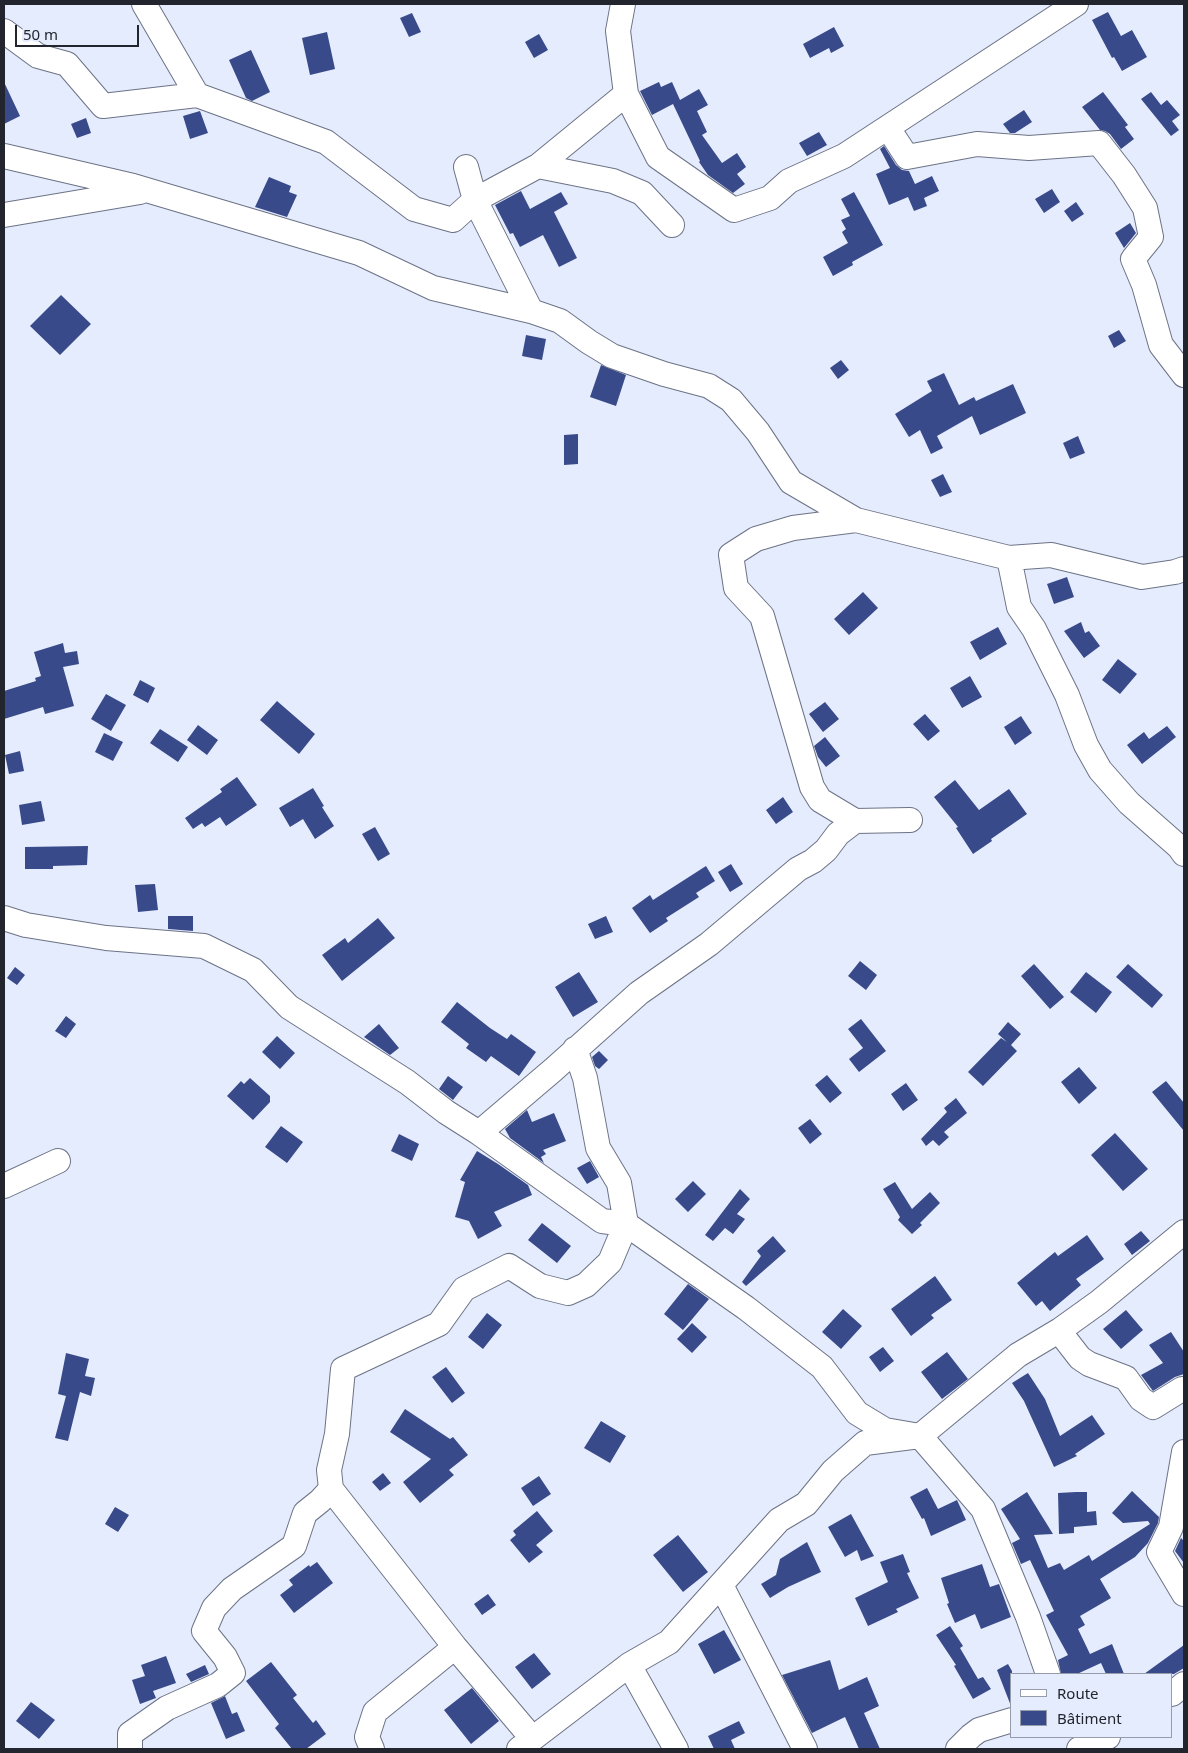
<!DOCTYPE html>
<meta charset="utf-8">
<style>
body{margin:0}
#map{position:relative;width:1188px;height:1753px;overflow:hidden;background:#e5ecfd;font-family:"Noto Sans",sans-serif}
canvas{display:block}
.frame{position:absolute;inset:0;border:5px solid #22252d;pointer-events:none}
.legend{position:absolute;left:1010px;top:1673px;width:162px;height:65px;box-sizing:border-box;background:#e5ecfd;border:1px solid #979caa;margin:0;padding:6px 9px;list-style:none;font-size:15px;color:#22252d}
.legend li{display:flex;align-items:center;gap:10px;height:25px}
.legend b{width:25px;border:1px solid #979caa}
.scale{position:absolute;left:15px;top:25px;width:124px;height:22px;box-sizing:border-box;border:2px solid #22252d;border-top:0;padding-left:6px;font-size:15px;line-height:18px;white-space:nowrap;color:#22252d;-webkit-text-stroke:4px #e5ecfd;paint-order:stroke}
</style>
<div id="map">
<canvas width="1188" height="1753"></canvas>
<div class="frame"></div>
<ul class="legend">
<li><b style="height:6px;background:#fff"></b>Route</li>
<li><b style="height:14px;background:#394a8a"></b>Bâtiment</li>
</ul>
<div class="scale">50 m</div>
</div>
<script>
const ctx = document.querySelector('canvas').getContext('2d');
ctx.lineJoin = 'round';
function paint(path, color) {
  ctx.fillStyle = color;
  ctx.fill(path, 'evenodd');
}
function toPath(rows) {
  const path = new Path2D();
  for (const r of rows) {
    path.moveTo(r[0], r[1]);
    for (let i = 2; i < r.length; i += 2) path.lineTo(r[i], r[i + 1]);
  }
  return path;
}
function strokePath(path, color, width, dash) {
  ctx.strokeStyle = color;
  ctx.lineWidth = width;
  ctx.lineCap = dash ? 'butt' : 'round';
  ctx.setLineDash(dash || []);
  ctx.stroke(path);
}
const building = toPath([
 [1108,12,1121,36,1132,30,1147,57,1122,71,1114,57,1112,58,1092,20],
 [412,13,421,32,409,37,400,18],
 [834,27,844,46,831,53,829,48,810,58,803,44],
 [327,32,335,69,310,75,302,38],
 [539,34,548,50,534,58,525,42],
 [251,50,270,92,252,101,246,98,229,60],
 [4,82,20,116,4,124],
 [659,82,661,87,672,82,680,100,699,89,708,105,697,111,707,132,702,135,722,163,737,153,746,167,737,174,745,184,733,193,708,175,699,162,700,161,673,104,652,115,640,91],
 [1103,92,1128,125,1125,127,1134,139,1121,149,1110,134,1105,131,1100,130,1082,107],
 [1151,92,1161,105,1167,100,1180,115,1172,121,1179,130,1171,136,1141,99],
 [1024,110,1032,122,1015,133,1010,133,1003,124],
 [200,111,208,133,190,139,183,116],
 [86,118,91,133,77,138,71,124],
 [819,132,827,145,807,156,799,143],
 [884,146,896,165,902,170,909,171,915,184,932,176,939,191,924,198,927,206,914,211,908,197,889,205,876,174,890,168,880,149],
 [269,177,291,186,289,192,297,195,287,217,255,207],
 [1052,189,1060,202,1044,213,1035,199],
 [521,191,530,209,561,192,568,204,554,212,577,258,559,267,543,235,520,247,513,233,510,234,495,205],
 [854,192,883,245,852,262,853,265,833,276,823,257,848,243,842,232,846,229,841,220,850,216,841,199],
 [1076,202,1084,214,1072,222,1064,211],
 [1130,223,1136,233,1124,248,1115,233],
 [61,295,91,324,60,355,30,326],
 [1119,330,1126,341,1114,348,1108,336],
 [526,335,546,339,542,360,522,356],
 [841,360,849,370,838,379,830,368],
 [601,365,626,375,616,406,590,397],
 [944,373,959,405,974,397,976,401,1013,384,1026,413,980,435,972,416,937,436,943,448,931,454,920,430,909,437,895,414,932,391,927,381],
 [578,434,578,464,564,465,564,435],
 [1078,436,1085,453,1070,459,1063,443],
 [943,474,952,492,940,497,931,480],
 [1067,577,1074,597,1054,604,1047,584],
 [863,592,878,608,849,635,834,619],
 [1081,622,1085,633,1089,631,1100,646,1084,658,1064,631],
 [998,627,1007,644,980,660,970,642],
 [63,643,65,653,77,651,79,664,63,667,74,706,45,714,43,707,4,719,4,691,36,681,35,678,41,676,34,652],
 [1118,659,1137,674,1120,694,1102,680],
 [970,676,982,697,962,708,950,688],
 [140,680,155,688,148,703,133,695],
 [106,694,126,705,111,731,91,719],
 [277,701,315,734,299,754,260,720],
 [825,702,839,719,823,732,809,714],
 [925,714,940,731,928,741,913,724],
 [1021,716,1032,733,1015,745,1004,727],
 [198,725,218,740,207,755,187,740],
 [1167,726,1176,737,1142,764,1127,745,1144,732,1149,739],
 [160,729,188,747,178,762,150,743],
 [104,733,123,742,113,761,95,752],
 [825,737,840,756,826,767,818,757,814,746],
 [20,751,24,771,9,774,5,755],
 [237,777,257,805,226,826,220,817,205,827,202,823,193,829,185,818,222,792,220,789],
 [955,780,979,810,1009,789,1027,814,991,839,992,841,973,854,956,828,958,827,934,797],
 [313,788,324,806,322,807,334,826,315,839,303,819,290,827,279,808],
 [783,797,793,812,776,824,766,810],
 [41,801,45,821,22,825,19,805],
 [375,827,390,854,378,861,362,834],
 [88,846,87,865,53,866,53,869,25,869,25,847],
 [731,864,743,884,730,892,718,872],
 [706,866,715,881,696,893,699,897,666,918,668,921,650,933,632,908,650,895,653,900],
 [155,884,158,910,138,912,135,885],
 [168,916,193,916,193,931,168,929],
 [606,916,613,932,595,939,588,924],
 [378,918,395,938,342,981,322,955,345,938,348,943],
 [860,961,877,975,866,990,848,976],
 [1034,964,1064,997,1050,1009,1021,976],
 [1128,964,1163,995,1152,1008,1116,977],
 [15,967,25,975,17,985,7,978],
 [579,972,598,1002,573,1017,555,987],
 [1086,972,1112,992,1096,1013,1070,992],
 [457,1002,490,1028,507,1039,511,1034,536,1052,519,1076,491,1056,486,1062,466,1048,469,1044,441,1022],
 [66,1016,76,1024,66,1038,55,1031],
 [861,1019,886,1051,859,1072,849,1059,863,1048,848,1029],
 [1008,1022,1021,1034,1011,1045,1017,1051,983,1086,968,1072,1001,1038,1007,1042,998,1034],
 [379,1024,399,1048,390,1055,364,1037],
 [277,1036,295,1053,280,1069,262,1052],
 [599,1051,608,1060,599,1069,595,1066,592,1057],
 [1079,1067,1097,1088,1079,1104,1061,1082],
 [827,1075,842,1093,830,1103,815,1085],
 [448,1076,463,1087,453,1100,439,1089],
 [250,1078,270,1096,270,1102,253,1120,227,1096,241,1081,244,1084],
 [1166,1081,1184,1103,1184,1131,1152,1092],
 [906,1083,918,1100,903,1111,891,1094],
 [956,1098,967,1113,944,1132,949,1137,939,1146,933,1140,926,1146,921,1139,947,1112,944,1108],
 [527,1110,532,1122,554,1113,566,1141,543,1150,546,1154,541,1157,544,1163,510,1138,505,1129],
 [810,1119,822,1134,810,1144,798,1128],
 [281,1126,303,1142,287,1163,265,1147],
 [1115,1133,1148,1169,1123,1191,1091,1155],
 [399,1134,419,1144,412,1161,391,1151],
 [477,1151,498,1164,528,1185,532,1195,494,1212,502,1226,478,1239,469,1221,455,1217,465,1182,460,1180],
 [590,1161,599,1177,587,1184,577,1168],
 [693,1181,706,1194,688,1212,675,1199],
 [895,1182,912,1209,930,1192,940,1203,920,1223,922,1225,912,1234,898,1220,900,1217,883,1189],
 [740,1189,750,1199,737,1214,745,1219,733,1234,725,1228,713,1241,705,1235],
 [542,1223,571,1246,557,1263,528,1240],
 [1141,1231,1150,1241,1132,1255,1124,1244],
 [1087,1235,1104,1259,1076,1279,1081,1285,1050,1311,1042,1301,1036,1306,1017,1283,1055,1252,1058,1256],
 [773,1236,786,1251,746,1286,742,1282,761,1256,757,1251],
 [935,1276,952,1300,931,1315,934,1318,911,1336,891,1309],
 [688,1284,709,1299,683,1330,664,1314],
 [843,1309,862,1326,841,1349,822,1332],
 [1126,1310,1143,1330,1121,1349,1103,1329],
 [487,1313,502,1325,483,1349,468,1337],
 [692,1323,707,1337,692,1353,677,1339],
 [1171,1332,1184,1352,1184,1374,1175,1377,1153,1391,1141,1375,1163,1363,1149,1345],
 [883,1347,894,1361,880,1372,869,1357],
 [947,1352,968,1379,942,1399,921,1372],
 [66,1353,89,1359,85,1376,95,1378,91,1396,80,1392,68,1441,55,1438,66,1396,58,1394],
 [446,1367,465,1393,452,1403,432,1377],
 [1028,1373,1045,1399,1060,1436,1092,1415,1105,1434,1075,1454,1077,1456,1054,1467,1024,1401,1012,1383],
 [405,1409,450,1439,453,1437,468,1455,449,1470,454,1475,420,1503,403,1482,431,1459,390,1432],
 [601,1421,626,1436,610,1463,584,1448],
 [383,1473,391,1483,380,1491,372,1482],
 [539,1476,551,1494,533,1506,521,1488],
 [927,1488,938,1509,957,1500,966,1520,931,1536,924,1518,922,1519,910,1497],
 [1132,1491,1159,1517,1158,1523,1148,1543,1135,1557,1100,1579,1111,1598,1080,1616,1085,1625,1078,1629,1090,1654,1112,1644,1124,1674,1106,1674,1101,1663,1077,1674,1061,1674,1058,1660,1068,1655,1046,1615,1054,1611,1030,1560,1021,1564,1012,1543,1020,1539,1001,1509,1027,1492,1053,1534,1034,1535,1048,1568,1060,1563,1064,1570,1089,1555,1092,1561,1150,1524,1148,1521,1123,1523,1112,1513],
 [1076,1492,1087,1492,1087,1512,1096,1511,1097,1525,1074,1527,1074,1533,1059,1534,1058,1493],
 [115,1507,129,1515,118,1532,105,1524],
 [537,1511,553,1531,536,1545,543,1552,529,1563,510,1540,516,1535,513,1531],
 [851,1514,874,1556,861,1561,857,1550,845,1557,828,1527],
 [678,1535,708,1572,683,1592,653,1555],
 [1181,1538,1184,1541,1184,1563,1175,1551],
 [807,1542,821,1572,788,1587,770,1598,761,1584,776,1575,780,1559],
 [903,1554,910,1572,907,1573,919,1598,896,1609,898,1612,868,1626,855,1598,888,1582,880,1562],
 [317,1562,333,1583,294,1613,280,1595,293,1585,289,1580,309,1565,310,1567],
 [982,1564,990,1587,999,1584,1011,1617,981,1629,975,1614,955,1623,947,1604,949,1603,941,1578],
 [488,1594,496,1605,482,1615,474,1604],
 [950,1626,963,1646,960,1648,978,1679,983,1677,991,1689,973,1699,954,1666,956,1665,936,1635],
 [724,1630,741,1660,714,1674,698,1644],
 [1184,1645,1184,1668,1174,1674,1144,1674],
 [534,1653,551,1674,532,1689,515,1667],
 [166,1656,176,1683,153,1691,156,1698,140,1704,132,1680,145,1676,141,1665],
 [830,1660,839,1690,867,1677,879,1706,864,1713,880,1749,859,1749,845,1717,812,1733,782,1675],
 [271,1662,297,1695,293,1698,313,1723,316,1720,326,1734,306,1749,292,1749,275,1728,279,1724,246,1681],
 [1008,1664,1012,1671,1011,1706,997,1670],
 [205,1665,209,1674,191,1682,186,1674],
 [472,1688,499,1721,471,1744,444,1710],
 [225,1696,232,1714,237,1712,245,1731,226,1739,211,1703],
 [31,1702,55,1720,39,1739,16,1721],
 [739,1721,745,1733,731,1740,735,1749,714,1749,708,1736]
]);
const minor = toPath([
 [144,4,197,95],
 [623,4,618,31,626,94,658,157,734,210,770,198,789,181,844,156,1076,4],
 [4,31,38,56,67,64,103,106,197,95,326,142,414,209,453,220,475,200,538,166,613,181,642,193,672,225],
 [888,128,907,157,977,144,1029,148,1099,143,1124,175,1145,208,1151,237,1133,259,1144,285,1161,345,1184,375],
 [4,156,133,186,359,253,433,288,531,311],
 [538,166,626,94],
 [466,167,475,200,531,311,560,321,589,342,612,356,664,374,709,386,731,400,758,432,791,482,856,520,1009,558,1019,607,1034,629,1067,695,1086,745,1100,770,1129,803,1179,847,1184,854],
 [4,215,140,192],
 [856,520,793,528,756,539,731,555,736,588,762,616,812,787,820,800,855,821,910,820],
 [1009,558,1051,555,1142,577,1175,572,1184,569],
 [4,918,26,925,106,938,204,946,253,970,289,1007,407,1082,446,1112,479,1133,602,1221,626,1224,746,1308,822,1367,857,1413,885,1430,920,1436,983,1509,1028,1617,1048,1674],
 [479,1133,553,1070,639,993,709,944,798,869,813,861,826,850,838,834,855,821],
 [4,1186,58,1161],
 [1060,1330,1066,1340,1080,1358,1089,1364,1126,1378,1141,1399,1153,1407,1182,1389,1184,1389],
 [1184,1452,1171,1527,1159,1552,1184,1594],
 [331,1489,455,1647,532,1738],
 [721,1585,805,1749],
 [629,1665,676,1749],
 [1172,1694,1184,1684],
 [130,1749,130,1734,167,1708,218,1685,233,1673,225,1657,204,1631,214,1608,232,1589,294,1546,305,1513,320,1501,331,1489,329,1470,337,1434,343,1369,439,1324,464,1289,509,1266,540,1286,568,1293,586,1285,610,1262,626,1224,619,1183,598,1148,585,1078,575,1049],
 [372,1749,367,1737,375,1712,455,1647],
 [519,1749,629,1665,669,1642,779,1520,806,1504,833,1471,865,1443,920,1436,1018,1355,1060,1330,1099,1302,1184,1232],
 [958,1749,971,1736,979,1730,1012,1720],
 [1079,1749,1108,1737]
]);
paint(building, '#394a8a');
strokePath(minor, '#6c7386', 26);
strokePath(minor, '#fff', 24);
</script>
